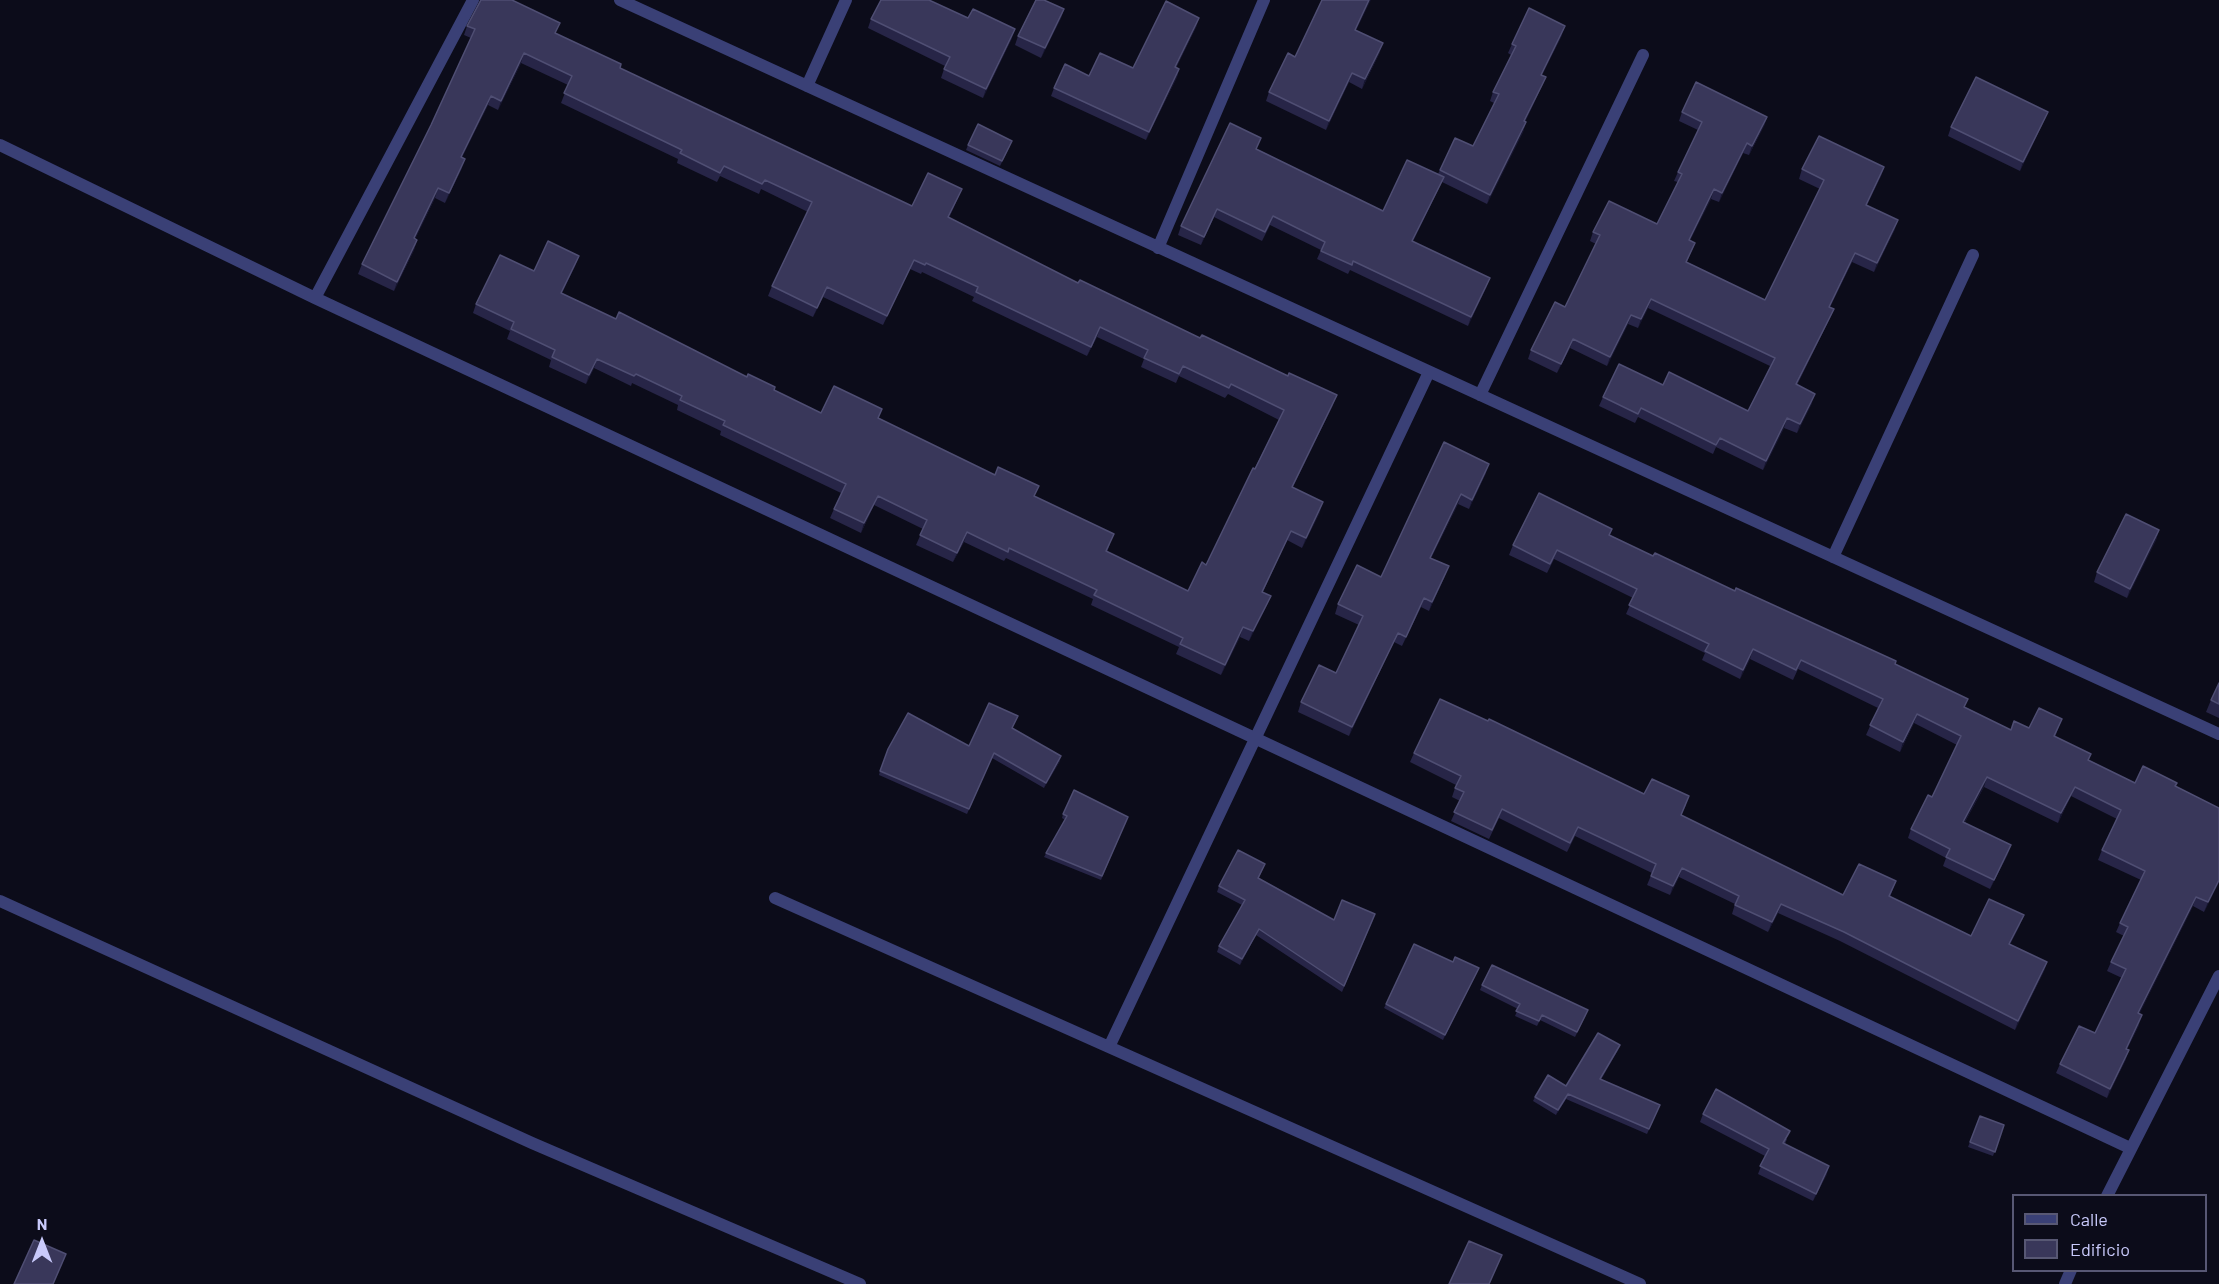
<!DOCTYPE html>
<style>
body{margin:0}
#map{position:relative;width:2219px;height:1284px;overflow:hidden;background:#0c0c1a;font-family:Barlow,sans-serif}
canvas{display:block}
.legend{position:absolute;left:2012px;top:1194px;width:195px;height:78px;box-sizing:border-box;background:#0c0c1a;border:2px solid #585874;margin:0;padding:8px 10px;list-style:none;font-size:18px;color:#c9cafb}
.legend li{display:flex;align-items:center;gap:12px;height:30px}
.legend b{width:30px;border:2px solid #585874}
.north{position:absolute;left:12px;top:1212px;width:60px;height:60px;-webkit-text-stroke:4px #0c0c1a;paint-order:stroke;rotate:0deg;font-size:16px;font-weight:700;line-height:24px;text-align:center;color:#c9cafb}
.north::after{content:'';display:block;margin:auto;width:21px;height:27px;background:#c9cafb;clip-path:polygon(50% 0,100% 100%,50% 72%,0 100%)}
</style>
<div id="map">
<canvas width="2219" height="1284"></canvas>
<ul class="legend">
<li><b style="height:8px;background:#3a4076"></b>Calle</li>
<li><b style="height:16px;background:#39375a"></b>Edificio</li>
</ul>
<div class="north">N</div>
</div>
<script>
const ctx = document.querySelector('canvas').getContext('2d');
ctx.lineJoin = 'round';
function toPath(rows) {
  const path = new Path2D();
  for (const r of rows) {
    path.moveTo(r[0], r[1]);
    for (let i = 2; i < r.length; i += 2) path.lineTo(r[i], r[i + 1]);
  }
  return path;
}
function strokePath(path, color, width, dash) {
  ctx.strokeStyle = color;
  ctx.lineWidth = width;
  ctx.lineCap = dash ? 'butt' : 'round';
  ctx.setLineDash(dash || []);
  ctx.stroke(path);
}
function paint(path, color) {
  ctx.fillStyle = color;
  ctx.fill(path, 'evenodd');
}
const minor = toPath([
 [620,0,2219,734],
 [807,86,846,0],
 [0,145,315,298,2130,1148],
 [1158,248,1264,0],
 [315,298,473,0],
 [1480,395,1643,55],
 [1833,557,1973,255],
 [775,898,1640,1284],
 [0,901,532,1143,860,1284],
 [1109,1047,1429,372],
 [2107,1196,2219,976],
 [2065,1284,2071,1270]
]);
const wall = toPath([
 [480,0,512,0,556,34,620,68,912,206,962,189,949,218,1078,283,1333,405,1293,487,1320,512,1302,548,1287,540,1263,592,1271,596,1267,605,1249,641,1240,637,1221,675,1176,654,1179,647,1091,605,1093,599,1006,558,1004,561,964,542,953,562,916,545,923,529,874,505,861,533,830,518,841,493,720,435,721,431,677,410,678,405,632,383,631,386,594,368,586,384,549,367,551,360,507,339,510,331,473,313,476,304,534,271,579,256,575,266,562,293,616,319,774,390,821,413,879,418,1035,497,1110,544,1107,552,1188,591,1206,565,1279,420,1228,394,1225,398,1179,376,1176,383,1141,367,1144,359,1097,337,1087,356,972,301,974,297,922,272,921,274,910,269,883,325,823,297,813,317,768,296,772,286,808,212,761,189,759,194,720,176,717,182,677,163,678,159,561,103,568,85,521,63,498,110,488,105,462,157,462,168,445,203,435,198,415,239,417,240,414,250,394,291,358,274,362,264,431,125,471,38,464,35,467,26],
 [1064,9,1061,18,1041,58,1015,45,1018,36],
 [968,18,1012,38,983,98,941,78,945,66,868,28,871,19],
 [1197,25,1176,68,1179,69,1177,77,1146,140,1051,96,1054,88,1089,76,1133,68],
 [1356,30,1380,52,1362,89,1349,82,1326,130,1266,101,1269,92,1295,57],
 [1562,35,1542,75,1546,77,1542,86,1525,122,1526,122,1523,132,1487,204,1442,182,1413,241,1487,286,1468,326,1350,270,1348,274,1317,259,1321,250,1270,225,1262,241,1214,217,1201,245,1178,235,1181,226,1257,149,1383,211,1438,174,1440,170,1473,146,1494,103,1490,101,1493,92,1511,55,1508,53,1512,44],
 [1682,112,1767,117,1764,126,1749,155,1743,153,1719,202,1711,199,1690,240,1695,243,1687,262,1765,300,1820,189,1799,179,1802,169,1884,167,1881,176,1867,205,1895,229,1874,272,1852,262,1830,307,1834,309,1830,318,1797,385,1812,403,1797,433,1784,428,1763,470,1716,447,1713,454,1638,417,1635,423,1599,406,1603,397,1663,385,1748,411,1770,366,1648,308,1638,328,1628,324,1607,366,1570,348,1557,373,1528,359,1531,350,1565,307,1596,244,1590,241,1593,232,1657,224,1678,182,1674,181,1678,172,1698,130,1679,121],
 [2048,112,2044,121,2020,171,1948,136,1951,127],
 [968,145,1010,146,1000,166,966,150],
 [1444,442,1486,473,1469,509,1458,504,1431,558,1445,576,1429,611,1421,607,1402,646,1394,642,1349,736,1298,712,1301,702,1336,673,1359,625,1335,614,1338,604,1381,577],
 [1612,529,1610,535,1653,556,1735,591,1895,664,1965,707,2011,730,2029,728,2062,719,2055,737,2091,754,2089,760,2135,783,2176,786,2219,882,2204,912,2193,906,2139,1014,2139,1025,2127,1049,2126,1059,2107,1098,2056,1073,2060,1064,2095,1033,2122,978,2107,971,2111,962,2124,936,2116,932,2120,923,2141,880,2098,860,2102,850,2117,819,2071,796,2058,823,1984,787,1965,822,2008,854,1990,889,1943,866,1946,858,1908,838,1911,829,1932,797,1957,745,1914,723,1900,752,1866,735,1878,708,1798,669,1793,680,1750,659,1740,679,1702,660,1705,653,1626,614,1633,598,1554,559,1547,573,1509,555,1513,545],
 [2159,530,2156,540,2127,598,2094,582,2097,572],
 [2219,683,2219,718,2206,712,2211,700],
 [1012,728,1060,761,1044,788,992,758,967,814,879,775,880,771,969,746],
 [1414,753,1644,794,1686,805,1681,815,1843,895,1896,881,1890,897,1971,936,2020,925,2010,944,2047,962,2044,971,2015,1030,1840,941,1778,913,1768,932,1732,914,1735,904,1679,877,1670,895,1647,885,1652,873,1575,836,1567,852,1499,818,1489,839,1451,821,1460,801,1452,797,1456,785,1410,762],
 [1063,814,1128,817,1101,880,1044,857,1065,820,1062,818],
 [1265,864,1259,878,1334,920,1373,920,1342,992,1256,935,1240,965,1217,952,1219,946,1242,905,1217,892,1219,886],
 [1453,962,1479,968,1443,1040,1384,1008,1386,1004],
 [1482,985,1586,1015,1575,1037,1540,1020,1537,1026,1515,1016,1518,1009,1480,990],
 [1618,1050,1601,1079,1660,1105,1647,1134,1566,1099,1556,1115,1533,1101,1535,1097,1566,1086],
 [1703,1114,1787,1139,1785,1144,1827,1174,1813,1201,1758,1174,1765,1156,1700,1122],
 [1980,1116,2004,1125,1993,1156,1968,1147]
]);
const shadedWall = toPath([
 [1369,0,1371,0,1352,39,1355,30],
 [1064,9,1061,18,1041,58,1045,48],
 [1199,18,1197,25,1172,75,1175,67],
 [1565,26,1562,35,1538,84,1541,75],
 [1015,29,1012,38,983,98,986,89],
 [1383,43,1380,52,1362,89,1365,79],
 [524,53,521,63,498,110,501,101],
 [1179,69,1177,77,1146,140,1149,132],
 [1352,73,1349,82,1326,130,1329,121],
 [1546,77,1542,86,1521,131,1524,121],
 [491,96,488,105,458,166,461,157],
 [2048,112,2044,121,2020,171,2023,162],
 [1767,117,1764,126,1749,155,1752,146],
 [1526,122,1523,132,1487,204,1490,195],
 [1747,143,1743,153,1719,202,1722,193],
 [465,159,462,168,445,203,449,193],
 [1884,167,1881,176,1863,214,1866,205],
 [1444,177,1440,186,1409,250,1412,241],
 [438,188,435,198,411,248,414,238],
 [962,189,958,198,945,227,948,217],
 [1714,189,1711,199,1686,249,1689,240],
 [1217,209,1214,217,1201,245,1204,237],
 [1898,220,1895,229,1874,272,1877,263],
 [417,240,414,250,394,291,397,282],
 [1855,253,1852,262,1826,316,1829,307],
 [579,256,575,266,558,302,561,293],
 [1490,278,1487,286,1468,326,1471,317],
 [827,287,823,297,813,317,817,308],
 [1651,299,1648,308,1638,328,1641,319],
 [1834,309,1830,318,1792,393,1796,384],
 [1631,315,1628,324,1607,366,1610,357],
 [1100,327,1097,337,1087,356,1091,347],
 [1573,339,1570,348,1557,373,1561,364],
 [597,359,594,368,586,384,589,375],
 [1815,394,1812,403,1797,433,1800,424],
 [1337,395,1333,405,1288,496,1292,487],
 [1787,418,1784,428,1763,470,1766,461],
 [1489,464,1486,473,1469,509,1472,500],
 [1461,494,1458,504,1427,567,1430,558],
 [878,496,874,505,861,533,864,523],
 [1323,502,1320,512,1302,548,1306,538],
 [2159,530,2156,540,2127,598,2130,589],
 [967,532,964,542,953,562,957,553],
 [1449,566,1445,576,1429,611,1432,602],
 [1271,596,1267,605,1249,641,1253,631],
 [1424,598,1421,607,1402,646,1406,637],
 [1243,627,1240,637,1221,675,1225,665],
 [1398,633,1394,642,1349,736,1352,727],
 [1753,649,1750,659,1740,679,1743,670],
 [1917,714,1914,723,1900,752,1903,742],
 [1061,756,1060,761,1044,788,1046,783],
 [1987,777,1984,787,1960,831,1963,822],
 [2075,787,2071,796,2058,823,2061,813],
 [2011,845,2008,854,1990,889,1994,880],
 [1682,868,1679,877,1670,895,1673,886],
 [2219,880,2219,882,2204,912,2208,902],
 [2196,897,2193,906,2135,1023,2138,1013],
 [1781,904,1778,913,1768,932,1772,922],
 [2024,915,2020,925,2006,953,2009,944],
 [1259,929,1256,935,1240,965,1242,959],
 [2047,962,2044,971,2015,1030,2018,1021],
 [1479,968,1477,973,1443,1040,1445,1035],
 [2142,1015,2139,1025,2123,1058,2126,1049],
 [1620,1045,1618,1050,1599,1084,1600,1079],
 [2129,1050,2126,1059,2107,1098,2110,1089],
 [1568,1094,1566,1099,1556,1115,1558,1110],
 [1829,1166,1827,1174,1813,1201,1816,1194]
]);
const building = toPath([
 [481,0,512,0,560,23,555,33,621,64,620,68,912,206,928,173,962,189,948,217,1078,283,1080,280,1200,338,1202,335,1288,376,1289,373,1337,395,1292,487,1323,502,1306,538,1291,531,1262,592,1271,596,1253,631,1243,627,1225,665,1180,644,1183,638,1094,595,1097,590,1009,548,1008,552,967,532,957,553,920,535,927,520,878,496,864,523,834,509,846,484,723,425,725,421,680,400,682,396,636,374,634,376,597,359,589,375,552,357,555,350,511,329,514,322,476,304,500,255,534,271,548,241,579,256,561,293,616,319,619,312,747,377,748,374,775,387,774,390,821,413,834,386,882,409,878,418,995,475,998,467,1039,486,1034,496,1114,534,1106,551,1188,591,1202,562,1206,565,1253,468,1255,469,1284,410,1231,384,1229,388,1183,366,1179,374,1144,358,1148,350,1100,327,1091,347,976,292,978,287,926,263,925,265,914,260,887,316,827,287,817,308,772,286,812,202,765,180,762,184,724,166,720,173,680,153,682,150,564,93,572,76,524,53,501,101,491,96,461,157,465,159,449,193,438,188,414,238,417,240,397,282,362,264,431,125,475,29,467,26,481,0],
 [881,0,929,0,968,18,973,9,1015,29,986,89,944,69,950,57,871,19,881,0],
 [1036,0,1044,0,1064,9,1045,48,1018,36,1036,0],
 [1322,0,1369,0,1355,30,1383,43,1365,79,1352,73,1329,121,1269,92,1288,53,1295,57,1322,0],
 [1166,1,1199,18,1175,67,1179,69,1149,132,1054,88,1065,64,1089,76,1100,53,1133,68,1166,1],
 [1529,8,1565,26,1541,75,1546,77,1524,121,1526,122,1490,195,1440,170,1455,138,1473,146,1499,94,1493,92,1516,46,1512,44,1529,8],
 [1976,77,2048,112,2023,162,1951,127,1976,77],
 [1696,82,1767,117,1752,146,1747,143,1722,193,1714,189,1689,240,1695,243,1686,262,1765,300,1824,180,1802,169,1819,136,1884,167,1866,205,1898,220,1877,263,1855,253,1829,307,1834,309,1796,384,1815,394,1800,424,1787,418,1766,461,1720,438,1716,445,1641,408,1638,414,1603,397,1619,364,1663,385,1669,372,1748,411,1775,358,1651,299,1641,319,1631,315,1610,357,1573,339,1561,364,1531,350,1555,302,1565,307,1600,235,1593,232,1609,201,1657,224,1682,174,1678,172,1702,122,1682,112,1696,82],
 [1230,123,1261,138,1256,149,1383,211,1407,160,1444,177,1412,241,1490,278,1471,317,1353,261,1352,265,1321,251,1325,242,1273,216,1265,232,1217,209,1204,237,1181,226,1230,123],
 [978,124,1012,141,1002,161,968,145,978,124],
 [1444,442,1489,464,1472,500,1461,494,1430,558,1449,566,1432,602,1424,598,1406,637,1398,633,1352,727,1301,702,1319,665,1336,673,1363,616,1338,604,1357,565,1381,577,1444,442],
 [1539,493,1612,529,1609,535,1653,556,1655,553,1735,591,1736,588,1896,661,1895,664,1968,699,1964,707,2011,730,2014,721,2029,728,2039,708,2062,719,2054,736,2091,754,2088,760,2135,783,2143,766,2177,783,2175,786,2219,808,2219,880,2208,902,2196,897,2138,1013,2142,1015,2126,1049,2129,1050,2110,1089,2060,1064,2079,1026,2095,1033,2126,969,2111,962,2128,927,2120,923,2145,871,2102,850,2121,810,2075,787,2061,813,1987,777,1963,822,2011,845,1994,880,1946,857,1950,849,1911,829,1928,795,1932,797,1961,736,1917,714,1903,742,1870,725,1883,699,1801,660,1796,670,1753,649,1743,670,1705,651,1709,644,1629,605,1637,589,1557,550,1550,564,1513,545,1539,493],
 [2126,514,2159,530,2130,589,2097,572,2126,514],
 [2219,683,2219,704,2211,700,2219,683],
 [1440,699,1488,721,1489,719,1644,794,1652,779,1689,796,1681,815,1843,895,1859,864,1896,881,1889,896,1971,936,1989,899,2024,915,2009,944,2047,962,2018,1021,1844,932,1781,904,1772,922,1735,905,1739,896,1682,868,1673,886,1651,876,1656,864,1578,827,1570,843,1502,809,1492,830,1454,812,1464,792,1455,788,1461,776,1414,753,1440,699],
 [989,703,1018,716,1012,728,1061,756,1046,783,994,753,969,809,880,771,888,749,908,713,969,746,989,703],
 [1074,790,1128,817,1102,876,1046,853,1067,816,1063,814,1074,790],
 [1238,850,1265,864,1258,878,1334,920,1342,900,1375,914,1344,986,1259,929,1242,959,1219,946,1245,900,1219,886,1238,850],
 [1414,944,1453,962,1455,957,1479,968,1445,1035,1386,1004,1414,944],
 [1492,965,1588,1010,1577,1032,1542,1015,1539,1021,1516,1011,1520,1004,1482,985,1492,965],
 [1598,1033,1620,1045,1600,1079,1660,1105,1649,1129,1568,1094,1558,1110,1535,1097,1548,1075,1566,1086,1598,1033],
 [1716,1089,1790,1131,1783,1143,1829,1166,1816,1194,1760,1166,1769,1149,1703,1114,1716,1089],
 [1980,1116,2004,1125,1995,1152,1970,1142,1980,1116],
 [34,1240,66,1254,53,1284,14,1284,34,1240],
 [1469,1241,1502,1255,1489,1284,1449,1284,1469,1241]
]);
strokePath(minor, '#3a4076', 12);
paint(wall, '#272547');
paint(shadedWall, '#15142d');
paint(building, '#39375a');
strokePath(building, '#4f4e73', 1.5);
</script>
